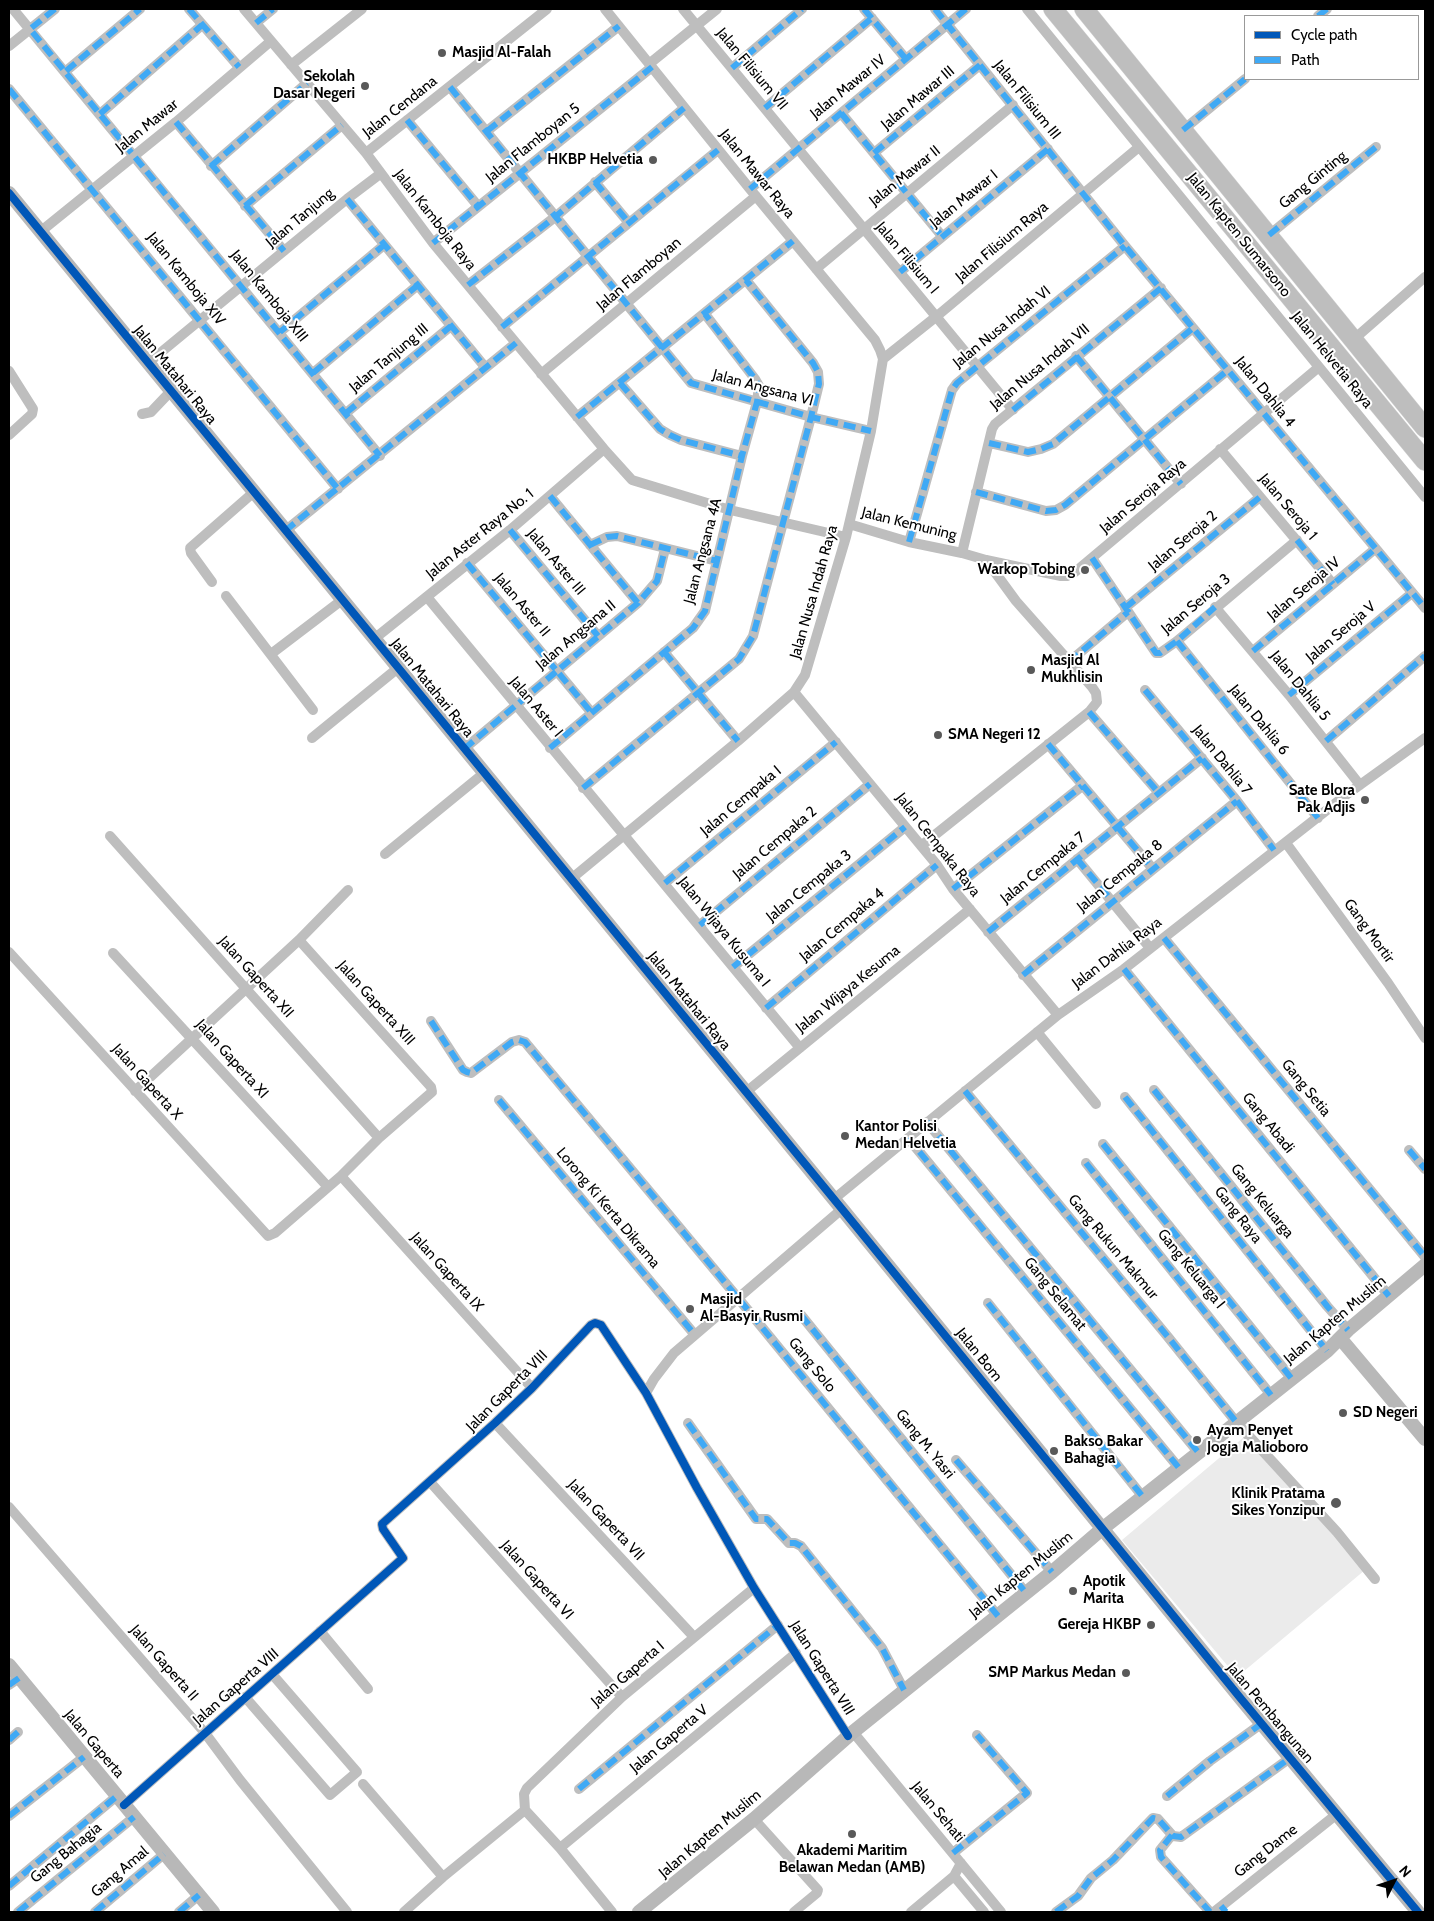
<!DOCTYPE html>
<style>
body{margin:0}
#map{position:relative;width:1434px;height:1921px;overflow:hidden;background:#fff;font-family:Cabin,sans-serif}
canvas{display:block}
.frame{position:absolute;inset:0;border:10px solid #000;pointer-events:none}
.legend{position:absolute;left:1244px;top:15px;width:175px;height:65px;box-sizing:border-box;background:#fff;border:1px solid #999;margin:0;padding:6px 9px;list-style:none;font-size:15px;color:#000}
.legend li{display:flex;align-items:center;gap:10px;height:25px}
.legend b{width:25px;border:1px solid #999}
.north{position:absolute;left:1369px;top:1856px;width:50px;height:50px;-webkit-text-stroke:4px #fff;paint-order:stroke;rotate:49deg;font-size:14px;font-weight:700;line-height:20px;text-align:center;color:#000}
.north::after{content:'';display:block;margin:auto;width:18px;height:22px;background:#000;clip-path:polygon(50% 0,100% 100%,50% 72%,0 100%)}
</style>
<div id="map">
<canvas width="1434" height="1921"></canvas>
<div class="frame"></div>
<ul class="legend">
<li><b style="height:6px;background:#0057b8"></b>Cycle path</li>
<li><b style="height:6px;background:#3fa9f5"></b>Path</li>
</ul>
<div class="north">N</div>
</div>
<script>
const ctx = document.querySelector('canvas').getContext('2d');
ctx.lineJoin = 'round';
function paint(path, color) {
  ctx.fillStyle = color;
  ctx.fill(path, 'evenodd');
}
function toPath(rows) {
  const path = new Path2D();
  for (const r of rows) {
    path.moveTo(r[0], r[1]);
    for (let i = 2; i < r.length; i += 2) path.lineTo(r[i], r[i + 1]);
  }
  return path;
}
function strokePath(path, color, width, dash) {
  ctx.strokeStyle = color;
  ctx.lineWidth = width;
  ctx.lineCap = dash ? 'butt' : 'round';
  ctx.setLineDash(dash || []);
  ctx.stroke(path);
}
function drawText(font, color, halo, rows, align = 'center') {
  ctx.font = font + ' Cabin,sans-serif';
  ctx.lineWidth = 4;
  ctx.setLineDash([]);
  ctx.textBaseline = 'middle';
  ctx.strokeStyle = halo;
  ctx.fillStyle = color;
  for (const [text, x, y, turn = 0] of rows) {
    ctx.save();
    ctx.translate(x, y);
    ctx.rotate((+turn || 0) * Math.PI / 180);
    ctx.textAlign = isNaN(turn) ? turn : align;
    if (halo) ctx.strokeText(text, 0, 0);
    ctx.fillText(text, 0, 0);
    ctx.restore();
  }
}
const green = toPath([
 [1250,1432,1365,1570,1237,1677,1122,1540]
]);
const street = toPath([
 [13,9,380,456],
 [189,9,239,67],
 [244,9,366,153,433,243,604,449,632,480,730,510,846,537],
 [683,9,1013,410],
 [864,9,906,59],
 [935,9,1125,246,1425,608],
 [1027,9,1425,497],
 [1318,16,1327,9],
 [256,23,273,9],
 [9,46,55,9],
 [649,64,717,9],
 [291,65,362,9],
 [732,68,802,9],
 [66,71,140,9],
 [450,87,691,383,811,417,871,431],
 [9,89,338,489],
 [765,108,872,18],
 [841,113,942,236],
 [100,114,202,25],
 [407,120,478,206],
 [176,122,284,251],
 [1183,130,1245,79],
 [487,131,619,26],
 [366,153,547,9],
 [874,153,980,65],
 [211,166,307,83],
 [595,182,629,223],
 [750,189,966,9],
 [347,199,485,367],
 [245,206,342,125],
 [40,232,176,122,271,41],
 [1269,235,1376,147],
 [433,243,652,67],
 [816,269,1013,105],
 [900,272,1048,149],
 [468,285,555,217,684,108],
 [502,327,718,150],
 [280,332,384,245],
 [1353,340,1425,277],
 [1076,356,1181,484],
 [883,359,937,316,1139,147],
 [148,363,347,199,380,174],
 [9,371,33,409,32,414,9,435],
 [313,373,418,285],
 [541,374,756,196],
 [620,383,660,429,670,435,681,440,742,456],
 [346,413,451,326],
 [142,414,151,412,171,391],
 [577,417,793,241],
 [989,443,1028,452,1041,449,1053,444,1193,328],
 [1220,449,1333,584],
 [976,492,1046,511,1056,510,1065,505,1228,370],
 [550,496,638,603],
 [849,524,909,542,962,553,986,560,1061,576,1067,576,1075,572,1319,367],
 [510,530,598,636],
 [285,531,516,343],
 [909,542,952,390,957,383,1125,246],
 [590,545,607,537,617,536,717,561],
 [962,553,992,429,995,424,1161,288],
 [1092,558,1156,653,1160,653,1177,641,1297,540],
 [467,563,591,712],
 [212,582,191,553,190,548,254,492],
 [226,596,313,710],
 [427,597,800,1048],
 [1215,607,1289,695,1360,785],
 [1125,608,1260,497],
 [374,639,510,530,604,449],
 [1177,641,1318,818],
 [1253,651,1375,549],
 [664,652,738,741],
 [271,654,342,600],
 [1069,662,1128,612],
 [1145,690,1237,801,1274,850],
 [794,692,937,865,953,889,1058,1015],
 [1289,695,1412,593],
 [1089,712,1159,793],
 [312,738,398,668],
 [1326,741,1425,656],
 [1048,744,1153,869],
 [550,748,693,628,705,611,742,456,757,402,759,386,755,379,705,314],
 [464,749,638,603,657,581,665,549],
 [583,788,739,659,753,636,811,417,819,384,818,372,813,363,746,280],
 [110,836,379,1138],
 [1286,843,1388,983,1425,1038],
 [921,846,1089,712,1097,702,1096,693,1092,687,1016,601,986,560],
 [385,854,484,773],
 [1077,859,1150,948],
 [571,879,738,741,794,692,805,675,846,537,871,431,883,359,880,350,875,340,750,189,605,9],
 [665,883,836,742],
 [953,889,1082,786],
 [700,925,870,784],
 [988,932,1202,758],
 [1164,938,1425,1257],
 [9,952,268,1236,275,1233,341,1176,379,1138,432,1092,431,1087,299,940],
 [113,953,328,1187],
 [733,967,905,827],
 [1124,969,1389,1296],
 [1023,975,1237,801],
 [766,1008,937,865],
 [431,1021,463,1070,467,1072,471,1073,512,1042,519,1040,525,1042,738,1298,998,1616],
 [1037,1032,1096,1104],
 [1154,1090,1327,1306,1348,1330],
 [135,1091,299,940,348,890],
 [965,1091,1168,1337,1237,1423,1337,1532,1375,1579],
 [746,1092,970,909],
 [1125,1097,1327,1351],
 [499,1100,695,1335],
 [927,1122,1198,1452],
 [908,1138,1179,1468],
 [1103,1144,1292,1379],
 [1409,1150,1425,1169],
 [1086,1163,1271,1395],
 [341,1176,532,1388],
 [834,1199,1058,1015,1124,969,1346,795,1425,738],
 [988,1303,1143,1497],
 [801,1315,1026,1593],
 [646,1393,654,1379,674,1353,842,1209],
 [495,1423,694,1637],
 [688,1423,756,1519,767,1519,789,1543,795,1543,801,1546,882,1648,904,1690],
 [956,1460,1052,1572],
 [431,1483,622,1697],
 [9,1507,205,1733,240,1780,347,1912],
 [320,1631,368,1689],
 [9,1685,19,1678],
 [245,1697,330,1795,357,1772,272,1674],
 [853,1732,1001,1912],
 [9,1740,18,1732],
 [363,1784,443,1877],
 [579,1789,778,1625],
 [1167,1796,1210,1761,1261,1724],
 [124,1805,403,1558,383,1529,382,1524,495,1423,532,1388,591,1325,595,1323,601,1325,646,1393,697,1488,754,1588,848,1736],
 [9,1816,84,1757],
 [754,1819,818,1890,817,1893,794,1912],
 [1172,1835,1160,1850,1161,1857,1210,1912],
 [560,1848,796,1653],
 [953,1853,1027,1793,977,1735],
 [954,1876,984,1912],
 [9,1886,117,1796],
 [18,1912,134,1817],
 [95,1912,164,1854],
 [179,1912,199,1895],
 [404,1912,443,1877,525,1810],
 [612,1912,560,1848,525,1810,524,1794,527,1788,622,1697,754,1588],
 [911,1912,954,1876,961,1863],
 [1056,1912,1078,1896,1091,1878,1113,1860,1153,1818,1158,1819,1173,1836,1181,1837,1290,1758],
 [1214,1912,1337,1814]
]);
const secondary = toPath([
 [9,193,842,1209,1242,1700,1418,1912],
 [1340,1338,1425,1439],
 [9,1665,213,1912],
 [639,1912,754,1819,853,1732,1052,1572,1102,1529,1327,1351,1348,1330,1425,1265]
]);
const highway = toPath([
 [1053,9,1425,461],
 [1084,9,1425,428]
]);
const quiet = toPath([
 [55,9,30,29,380,456],
 [189,9,239,67],
 [864,9,906,59],
 [935,9,1125,246,1425,608],
 [1318,16,1327,9],
 [256,23,273,9],
 [732,68,802,9],
 [66,71,140,9],
 [450,87,691,383,811,417,871,431],
 [9,89,338,489],
 [765,108,872,18],
 [841,113,942,236],
 [100,114,202,25],
 [407,120,478,206],
 [176,122,284,251],
 [1183,130,1245,79],
 [487,131,619,26],
 [874,153,980,65],
 [211,166,307,83],
 [595,182,629,223],
 [750,189,966,9],
 [347,199,485,367],
 [245,206,342,125],
 [1269,235,1376,147],
 [433,243,652,67],
 [900,272,1048,149],
 [468,285,555,217,684,108],
 [502,327,718,150],
 [280,332,384,245],
 [1076,356,1181,484],
 [313,373,418,285],
 [620,383,660,429,670,435,681,440,742,456],
 [1013,410,1161,288],
 [346,413,451,326],
 [577,417,793,241],
 [989,443,1028,452,1041,449,1053,444,1193,328],
 [976,492,1046,511,1056,510,1065,505,1228,370],
 [550,496,638,603],
 [510,530,598,636],
 [285,531,516,343],
 [1297,540,1333,584],
 [909,542,952,390,957,383,1125,246],
 [590,545,607,537,617,536,717,561],
 [1092,558,1156,653,1160,653,1177,641,1215,607],
 [467,563,591,712],
 [1125,608,1260,497],
 [1177,641,1318,818],
 [1253,651,1375,549],
 [664,652,738,741],
 [1069,662,1128,612],
 [1145,690,1237,801,1274,850],
 [1289,695,1412,593],
 [1089,712,1159,793],
 [1326,741,1425,656],
 [1048,744,1153,869],
 [550,748,693,628,705,611,742,456,757,402,759,386,755,379,705,314],
 [464,749,638,603,657,581,665,549],
 [583,788,739,659,753,636,811,417,819,384,818,372,813,363,746,280],
 [1077,859,1113,902],
 [665,883,836,742],
 [953,889,1082,786],
 [700,925,870,784],
 [988,932,1202,758],
 [1164,938,1425,1257],
 [733,967,905,827],
 [1124,969,1389,1296],
 [1023,975,1237,801],
 [766,1008,937,865],
 [431,1021,463,1070,467,1072,471,1073,512,1042,519,1040,525,1042,738,1298,998,1616],
 [1154,1090,1327,1306,1348,1330],
 [965,1091,1168,1337,1237,1423],
 [1125,1097,1327,1351],
 [499,1100,695,1335],
 [927,1122,1198,1452],
 [908,1138,1179,1468],
 [1103,1144,1292,1379],
 [1409,1150,1425,1169],
 [1086,1163,1271,1395],
 [988,1303,1143,1497],
 [801,1315,1026,1593],
 [688,1423,756,1519,767,1519,789,1543,795,1543,801,1546,882,1648,904,1690],
 [956,1460,1052,1572],
 [9,1685,19,1678],
 [9,1740,18,1732],
 [579,1789,778,1625],
 [1167,1796,1210,1761,1261,1724],
 [9,1816,84,1757],
 [1172,1835,1160,1850,1161,1857,1210,1912],
 [953,1853,1027,1793,977,1735],
 [9,1886,117,1796],
 [1221,1906,1226,1912],
 [18,1912,134,1817],
 [95,1912,164,1854],
 [179,1912,199,1895],
 [1056,1912,1078,1896,1091,1878,1113,1860,1153,1818,1158,1819,1173,1836,1181,1837,1290,1758]
]);
const cycleway = toPath([
 [9,193,842,1209,1242,1700,1418,1912],
 [124,1805,403,1558,383,1529,382,1524,495,1423,532,1388,591,1325,595,1323,601,1325,646,1393,697,1488,754,1588,848,1736]
]);
const markers = [
 [442,53,5,"#595959"],
 [365,86,5,"#595959"],
 [653,160,5,"#595959"],
 [1085,570,5,"#595959"],
 [1031,670,5,"#595959"],
 [938,735,5,"#595959"],
 [1365,800,5,"#595959"],
 [845,1136,5,"#595959"],
 [690,1309,5,"#595959"],
 [1343,1413,5,"#595959"],
 [1197,1440,5,"#595959"],
 [1054,1451,5,"#595959"],
 [1336,1503,6,"#595959"],
 [1073,1591,5,"#595959"],
 [1151,1625,5,"#595959"],
 [1126,1673,5,"#595959"],
 [852,1834,5,"#595959"]
];
const poiNames = [
 ["Masjid Al-Falah",452,53],
 ["Sekolah",355,77,"right"],
 ["Dasar Negeri",355,94,"right"],
 ["HKBP Helvetia",643,160,"right"],
 ["Warkop Tobing",1075,570,"right"],
 ["Masjid Al",1041,661],
 ["Mukhlisin",1041,678],
 ["SMA Negeri 12",948,735],
 ["Sate Blora",1355,791,"right"],
 ["Pak Adjis",1355,808,"right"],
 ["Kantor Polisi",855,1127],
 ["Medan Helvetia",855,1144],
 ["Masjid",700,1300],
 ["Al-Basyir Rusmi",700,1317],
 ["SD Negeri",1353,1413],
 ["Ayam Penyet",1207,1431],
 ["Jogja Malioboro",1207,1448],
 ["Bakso Bakar",1064,1442],
 ["Bahagia",1064,1459],
 ["Klinik Pratama",1325,1494,"right"],
 ["Sikes Yonzipur",1325,1511,"right"],
 ["Apotik",1083,1582],
 ["Marita",1083,1599],
 ["Gereja HKBP",1141,1625,"right"],
 ["SMP Markus Medan",1116,1673,"right"],
 ["Akademi Maritim",852,1851,"center"],
 ["Belawan Medan (AMB)",852,1868,"center"]
];
const streetNames = [
 ["Jalan Filisium VII",752,69,50],
 ["Jalan Mawar IV",848,87,-39],
 ["Jalan Mawar III",918,98,-40],
 ["Jalan Filisium III",1027,100,51],
 ["Jalan Cendana",400,107,-38],
 ["Jalan Mawar",147,126,-39],
 ["Jalan Flamboyan 5",533,143,-39],
 ["Jalan Mawar Raya",757,174,51],
 ["Jalan Mawar II",905,176,-39],
 ["Gang Ginting",1313,180,-39],
 ["Jalan Mawar I",964,199,-39],
 ["Jalan Tanjung",300,218,-40],
 ["Jalan Kamboja Raya",435,220,52],
 ["Jalan Kapten Sumarsono",1239,235,51],
 ["Jalan Filisium Raya",1002,242,-40],
 ["Jalan Filisium I",907,258,50],
 ["Jalan Flamboyan",639,274,-40],
 ["Jalan Kamboja XIV",186,279,51],
 ["Jalan Kamboja XIII",269,296,51],
 ["Jalan Nusa Indah VI",1002,327,-39],
 ["Jalan Tanjung III",389,358,-40],
 ["Jalan Helvetia Raya",1332,360,51],
 ["Jalan Nusa Indah VII",1040,367,-40],
 ["Jalan Matahari Raya",175,375,51],
 ["Jalan Angsana VI",763,388,15],
 ["Jalan Dahlia 4",1265,392,51],
 ["Jalan Seroja Raya",1143,496,-40],
 ["Jalan Seroja 1",1288,507,50],
 ["Jalan Kemuning",909,524,14],
 ["Jalan Aster Raya No. 1",480,534,-39],
 ["Jalan Seroja 2",1183,541,-40],
 ["Jalan Angsana 4A",703,551,-75],
 ["Jalan Aster III",556,562,50],
 ["Jalan Seroja IV",1304,589,-40],
 ["Jalan Nusa Indah Raya",814,592,-74],
 ["Jalan Seroja 3",1196,604,-40],
 ["Jalan Aster II",522,605,50],
 ["Jalan Seroja V",1341,632,-40],
 ["Jalan Angsana II",576,635,-40],
 ["Jalan Dahlia 5",1300,686,51],
 ["Jalan Matahari Raya",432,688,51],
 ["Jalan Aster I",536,707,50],
 ["Jalan Dahlia 6",1259,720,51],
 ["Jalan Dahlia 7",1222,760,51],
 ["Jalan Cempaka I",741,801,-40],
 ["Jalan Cempaka 2",775,843,-40],
 ["Jalan Cempaka Raya",938,845,52],
 ["Jalan Cempaka 7",1043,868,-39],
 ["Jalan Cempaka 8",1120,876,-39],
 ["Jalan Cempaka 3",809,886,-39],
 ["Jalan Cempaka 4",842,925,-40],
 ["Gang Mortir",1369,931,54],
 ["Jalan Wijaya Kusuma I",724,932,51],
 ["Jalan Dahlia Raya",1117,953,-37],
 ["Jalan Gaperta XII",256,977,48],
 ["Jalan Wijaya Kesuma",848,989,-39],
 ["Jalan Matahari Raya",689,1001,51],
 ["Jalan Gaperta XIII",376,1003,48],
 ["Jalan Gaperta XI",232,1059,48],
 ["Jalan Gaperta X",147,1082,48],
 ["Gang Setia",1306,1088,51],
 ["Gang Abadi",1268,1123,51],
 ["Gang Keluarga",1262,1201,51],
 ["Lorong Ki Kerta Dikrama",608,1208,50],
 ["Gang Raya",1238,1215,52],
 ["Gang Rukun Makmur",1113,1247,50],
 ["Gang Keluarga I",1191,1269,51],
 ["Jalan Gaperta IX",447,1272,48],
 ["Gang Selamat",1055,1294,51],
 ["Jalan Kapten Muslim",1335,1320,-40],
 ["Jalan Bom",979,1355,51],
 ["Gang Solo",812,1365,51],
 ["Jalan Gaperta VIII",507,1391,-45],
 ["Gang M. Yasri",925,1444,51],
 ["Jalan Gaperta VII",606,1520,47],
 ["Jalan Kapten Muslim",1021,1575,-39],
 ["Jalan Gaperta VI",537,1580,48],
 ["Jalan Gaperta II",164,1663,49],
 ["Jalan Gaperta VIII",822,1668,58],
 ["Jalan Gaperta I",628,1674,-41],
 ["Jalan Gaperta VIII",236,1687,-41],
 ["Jalan Pembangunan",1270,1713,50],
 ["Jalan Gaperta V",669,1739,-40],
 ["Jalan Gaperta",94,1744,50],
 ["Jalan Sehati",938,1812,50],
 ["Jalan Kapten Muslim",710,1834,-40],
 ["Gang Dame",1266,1851,-38],
 ["Gang Bahagia",66,1853,-39],
 ["Gang Amal",120,1872,-40]
];
paint(green, '#ebebeb');
strokePath(highway, '#dbdbdb', 20);
strokePath(street, '#bebebe', 10);
strokePath(secondary, '#b8b8b8', 14);
strokePath(highway, '#bebebe', 19);
strokePath(quiet, '#3fa9f5', 6, [12, 6]);
strokePath(cycleway, '#0057b8', 8);
for (const [x, y, r, color] of markers) {
  const dot = new Path2D();
  dot.arc(x, y, r, 0, 2 * Math.PI);
  ctx.fillStyle = color;
  ctx.fill(dot);
  strokePath(dot, '#fff', 2);
}
drawText('bold 15px', '#000', '#fff', poiNames, 'left');
drawText('15px', '#000', '#fff', streetNames);
</script>
